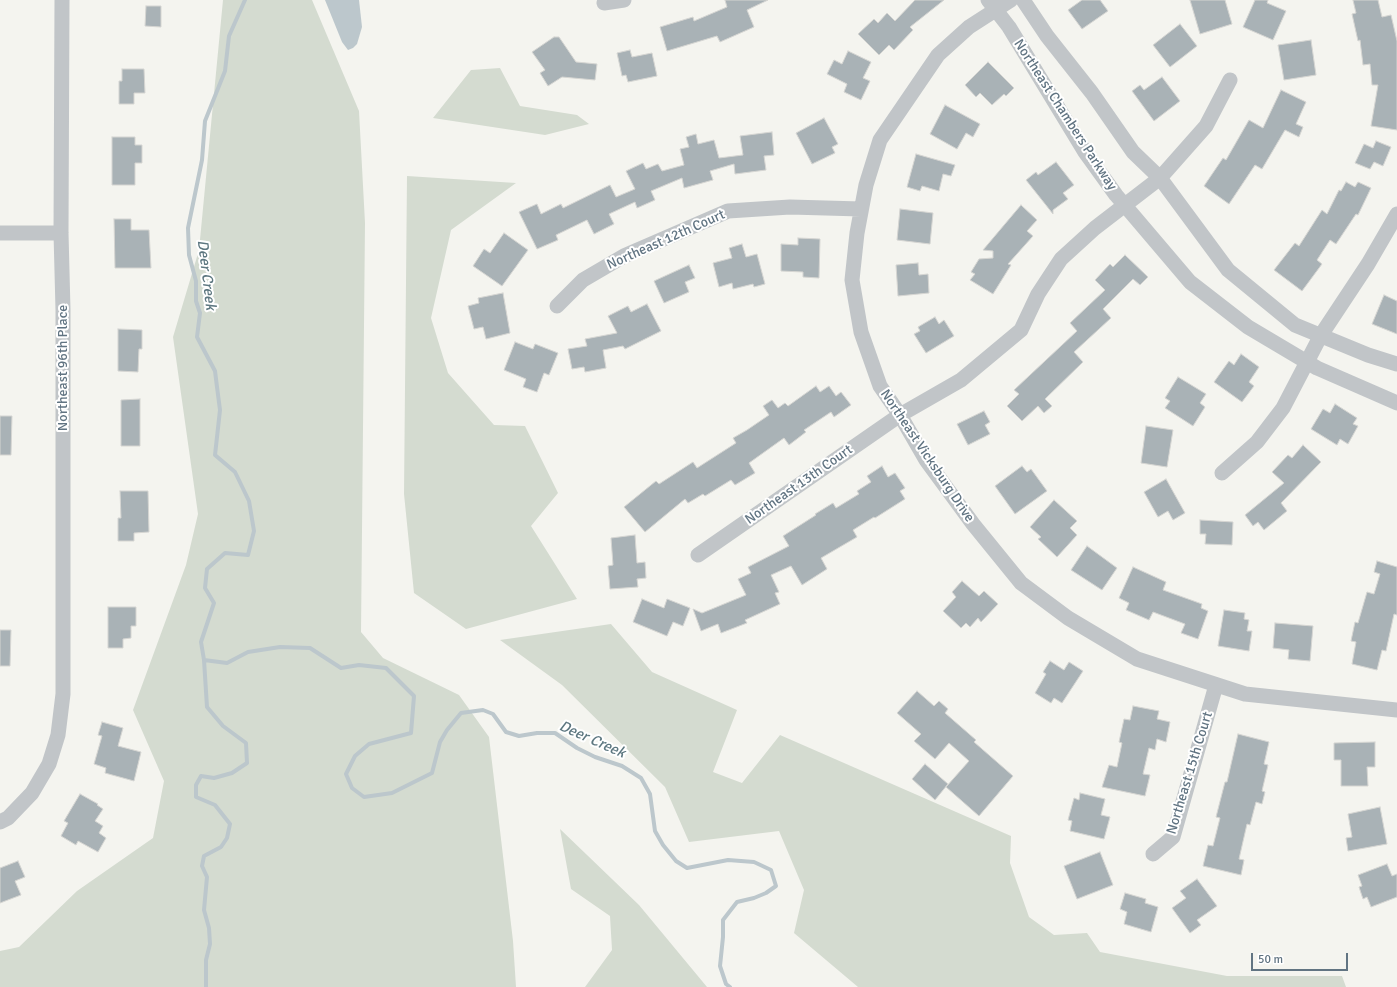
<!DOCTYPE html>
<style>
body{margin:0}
#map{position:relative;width:1397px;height:987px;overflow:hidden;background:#f4f4ef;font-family:Signika,sans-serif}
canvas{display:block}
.scale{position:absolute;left:1251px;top:953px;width:97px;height:18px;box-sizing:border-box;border:2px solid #617482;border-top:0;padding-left:5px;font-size:12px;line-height:14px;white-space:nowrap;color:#617482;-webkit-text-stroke:3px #fff;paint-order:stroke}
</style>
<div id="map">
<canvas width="1397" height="987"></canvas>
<div class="scale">50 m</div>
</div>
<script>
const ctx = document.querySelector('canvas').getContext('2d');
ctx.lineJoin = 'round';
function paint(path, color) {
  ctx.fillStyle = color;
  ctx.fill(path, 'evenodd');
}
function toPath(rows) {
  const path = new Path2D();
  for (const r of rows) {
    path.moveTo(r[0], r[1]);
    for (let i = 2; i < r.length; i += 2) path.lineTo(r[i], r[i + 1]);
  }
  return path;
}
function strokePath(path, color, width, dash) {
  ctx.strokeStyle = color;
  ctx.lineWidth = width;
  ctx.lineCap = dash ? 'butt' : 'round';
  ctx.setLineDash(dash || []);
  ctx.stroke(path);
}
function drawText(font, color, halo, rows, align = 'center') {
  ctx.font = font + ' Signika,sans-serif';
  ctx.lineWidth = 4;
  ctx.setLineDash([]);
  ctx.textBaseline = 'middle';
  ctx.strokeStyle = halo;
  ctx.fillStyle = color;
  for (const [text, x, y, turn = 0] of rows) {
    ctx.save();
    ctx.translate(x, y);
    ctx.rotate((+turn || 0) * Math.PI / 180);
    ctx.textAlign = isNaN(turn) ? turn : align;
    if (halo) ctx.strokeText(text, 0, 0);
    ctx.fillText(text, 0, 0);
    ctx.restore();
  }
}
const green = toPath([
 [223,0,312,0,359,111,365,223,361,632,383,658,459,695,489,737,513,941,516,987,0,987,0,951,19,947,77,891,153,838,164,781,133,710,186,565,198,514,173,337,199,250],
 [500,68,520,106,577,115,589,124,545,135,433,118,471,70],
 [407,176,516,183,451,230,431,318,448,373,494,425,525,426,558,493,531,526,577,599,466,629,414,593,404,494],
 [611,624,652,672,737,710,713,772,742,783,780,735,1011,836,1010,863,1029,917,1054,935,1087,933,1100,952,1227,976,1342,976,1346,987,858,987,794,933,804,890,779,831,689,842,665,787,562,685,500,640],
 [560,829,639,905,707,987,585,987,612,950,610,916,571,889]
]);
const water = toPath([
 [325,0,359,0,362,27,357,44,353,48,348,50,342,42]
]);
const stream = toPath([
 [245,0,229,36,225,71,205,121,202,160,188,228,189,255,196,281,196,301,200,313,197,337,215,371,217,387,220,410,215,455,235,472,249,501,254,531,248,555,225,553,207,569,205,588,214,603,201,642,204,660,227,663,248,652,280,647,310,648,341,668,359,665,386,668,414,696,411,733,369,744,355,756,346,774,352,788,364,797,392,793,432,773,440,742,447,730,461,713,483,710,493,714,506,732,519,736,537,733,555,733,577,748,595,757,622,766,641,778,650,794,655,831,663,845,676,861,687,868,728,860,754,862,771,870,776,886,766,893,754,898,737,902,723,920,723,937,720,966,726,984,730,987],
 [204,660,207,707,223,726,246,743,247,763,232,773,214,778,201,776,196,785,196,797,215,805,230,824,227,838,221,847,204,856,202,866,207,877,204,910,209,928,210,944,206,960,206,987]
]);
const building = toPath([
 [725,0,768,0,747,10,754,27,720,42,717,36,667,51,660,27,693,17,694,21,727,7,725,0],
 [915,0,944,0,910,27,913,30,894,50,889,45,879,55,858,34,874,19,878,23,887,13,895,21,915,0],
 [1082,0,1100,0,1108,11,1082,29,1068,10,1082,0],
 [1190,0,1225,0,1232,24,1200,34,1190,0],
 [1255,0,1268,0,1267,3,1286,11,1273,40,1243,27,1255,0],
 [1353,0,1378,0,1382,17,1391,15,1397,41,1397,130,1371,126,1378,85,1372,85,1370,64,1363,65,1360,40,1358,41,1352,14,1356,13,1353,0],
 [146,6,161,6,161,27,145,26,146,6],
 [1180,24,1197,46,1170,67,1153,45,1180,24],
 [554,37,559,37,576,62,597,64,595,80,562,77,548,86,540,73,545,70,532,52,554,37],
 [1311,40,1316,75,1284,80,1278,45,1311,40],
 [630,50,632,57,652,53,657,76,628,82,626,75,622,76,617,53,630,50],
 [848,51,871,62,863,78,870,81,861,100,844,92,847,84,827,74,834,60,842,64,848,51],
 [988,62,1014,88,1006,96,1004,94,992,105,980,93,976,97,965,85,988,62],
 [122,69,144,69,145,93,134,93,134,104,119,104,119,81,122,81,122,69],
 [1162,77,1180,101,1154,121,1132,91,1140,85,1144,90,1162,77],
 [1281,90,1306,102,1296,124,1303,127,1299,137,1285,130,1262,169,1255,165,1229,204,1204,186,1223,158,1226,160,1249,120,1263,128,1281,90],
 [945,105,980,124,973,137,966,133,957,149,930,134,945,105],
 [824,118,838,144,832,147,835,153,812,164,796,133,824,118],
 [772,132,774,155,764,156,766,170,735,174,734,164,710,171,713,180,684,188,682,178,651,191,655,200,637,208,635,202,609,214,614,224,594,234,587,220,556,235,558,240,537,249,519,212,537,204,541,214,561,204,563,208,610,185,616,197,635,189,626,171,643,163,646,169,658,164,662,171,684,165,680,149,689,147,686,137,696,134,698,144,714,140,719,158,743,155,740,136,772,132],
 [112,137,135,137,135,145,142,145,142,163,135,163,135,185,112,185,112,137],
 [1376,141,1391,147,1383,166,1374,162,1370,169,1355,163,1364,144,1373,148,1376,141],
 [916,154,955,165,951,176,943,174,939,191,922,186,920,191,907,187,916,154],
 [1056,162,1074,185,1063,193,1068,199,1053,210,1053,214,1026,180,1036,172,1038,175,1056,162],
 [1346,182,1355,187,1358,182,1371,188,1358,215,1356,214,1336,244,1330,240,1317,260,1322,264,1302,291,1274,270,1295,243,1299,246,1322,210,1327,214,1339,190,1341,191,1346,182],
 [1021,205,1037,220,1027,231,1033,236,1008,264,1011,265,993,294,970,280,975,274,971,272,979,259,993,258,993,251,983,250,1021,205],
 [900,209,933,213,930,244,897,240,900,209],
 [114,219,131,219,131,230,149,230,151,268,115,268,114,219],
 [504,233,528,250,502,286,473,266,484,249,490,253,504,233],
 [798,238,820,239,819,278,803,277,803,272,781,271,781,244,798,245,798,238],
 [742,244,746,257,757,254,765,284,754,287,753,284,733,289,732,283,719,287,713,263,732,258,729,248,742,244],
 [1125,255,1148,277,1140,285,1133,279,1103,309,1111,318,1074,352,1083,362,1045,399,1052,406,1044,413,1038,406,1022,421,1007,406,1019,394,1014,390,1077,331,1070,323,1105,290,1095,280,1110,264,1113,267,1125,255],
 [918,263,919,275,928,274,929,293,898,296,896,265,918,263],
 [689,265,695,278,685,282,689,292,664,303,654,281,689,265],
 [503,293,510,333,486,339,483,327,474,329,468,306,479,303,478,298,503,293],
 [1384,295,1397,301,1397,334,1372,324,1384,295],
 [647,304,661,331,625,349,623,346,603,350,606,368,585,372,584,367,572,369,568,349,587,346,585,339,617,333,608,316,628,306,631,312,647,304],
 [935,317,939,324,944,320,954,336,926,353,914,334,920,331,918,327,935,317],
 [118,329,142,330,142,349,139,349,138,372,118,371,118,329],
 [515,342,533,349,535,344,558,353,549,375,544,373,537,392,523,387,526,379,504,370,515,342],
 [1241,354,1259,367,1249,382,1254,386,1242,402,1214,382,1229,361,1234,365,1241,354],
 [1178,377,1206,394,1200,403,1205,407,1193,426,1165,408,1170,401,1165,398,1178,377],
 [816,386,820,392,829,386,836,396,841,392,851,405,834,417,831,412,804,430,806,432,789,445,784,438,749,463,755,473,735,485,731,480,705,496,703,494,688,503,685,499,645,532,624,507,656,481,659,484,693,462,697,468,736,443,733,438,747,430,769,415,763,406,772,400,778,408,785,403,788,406,816,386],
 [140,399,140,446,121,446,121,400,140,399],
 [1335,404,1357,418,1353,424,1358,426,1348,444,1340,439,1337,445,1311,429,1323,409,1330,413,1335,404],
 [984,411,990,422,985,425,990,434,968,445,957,424,984,411],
 [0,416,12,416,11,455,0,455,0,416],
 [1146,426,1173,430,1167,467,1141,463,1146,426],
 [1303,445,1321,462,1281,503,1287,511,1264,530,1258,522,1253,526,1245,515,1284,483,1272,472,1288,455,1292,458,1303,445],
 [882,466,888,477,895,473,905,488,900,491,905,499,875,518,874,517,853,530,857,537,821,558,827,569,802,585,791,566,771,575,779,592,775,593,780,604,745,620,747,623,721,633,718,624,701,631,693,609,702,613,746,595,738,579,751,573,748,567,789,546,783,536,816,515,815,514,833,503,836,508,859,494,857,491,871,482,867,476,882,466],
 [1022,466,1027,472,1031,469,1047,491,1015,514,995,486,1022,466],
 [1166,479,1185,513,1173,520,1168,511,1158,517,1144,492,1166,479],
 [120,491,148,491,149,532,134,533,134,541,118,541,118,518,121,518,120,491],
 [1054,500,1077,521,1070,528,1077,535,1057,557,1038,539,1041,537,1030,527,1054,500],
 [1200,520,1233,522,1232,545,1205,544,1206,534,1200,534,1200,520],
 [635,535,637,563,645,562,646,578,637,579,638,587,610,589,608,566,613,565,611,538,635,535],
 [1087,546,1117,568,1102,590,1071,570,1087,546],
 [1377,561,1397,567,1397,615,1394,614,1386,651,1382,650,1377,670,1352,664,1356,642,1351,641,1355,622,1358,623,1367,592,1374,594,1380,574,1374,572,1377,561],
 [1133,567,1166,582,1163,590,1202,604,1201,608,1208,611,1198,639,1181,633,1185,624,1153,612,1149,620,1126,610,1129,603,1119,598,1133,567],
 [962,581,979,596,984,591,998,604,981,622,978,618,970,627,966,623,961,628,943,611,956,597,952,592,962,581],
 [642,599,664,608,667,599,690,608,683,626,673,622,667,636,633,622,642,599],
 [108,607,136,607,136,626,131,626,131,638,123,639,123,648,108,648,108,607],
 [1224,610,1245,613,1244,619,1249,620,1247,631,1252,631,1249,651,1218,646,1224,610],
 [1275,623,1313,626,1310,661,1288,659,1289,650,1273,648,1275,623],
 [0,630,11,630,10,666,0,666,0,630],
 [1050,661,1064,670,1069,662,1083,671,1062,703,1054,698,1051,703,1035,693,1046,674,1043,672,1050,661],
 [917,691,934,706,939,701,948,709,945,713,976,740,974,742,1013,776,979,816,946,787,969,761,949,743,935,759,914,741,921,734,897,713,917,691],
 [1133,706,1159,711,1157,719,1170,722,1166,742,1157,739,1155,750,1149,748,1143,774,1150,775,1145,796,1102,787,1109,765,1117,767,1122,743,1119,742,1124,719,1130,720,1133,706],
 [102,722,123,728,118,746,141,752,134,781,105,773,106,768,94,764,102,736,98,735,102,722],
 [1238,734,1269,742,1264,764,1268,765,1262,791,1265,792,1262,804,1256,802,1250,825,1247,824,1239,859,1244,860,1241,875,1203,866,1208,845,1213,846,1220,818,1216,817,1225,782,1227,782,1238,734],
 [1375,742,1375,767,1367,767,1368,786,1341,786,1341,760,1334,760,1334,743,1375,742],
 [925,764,948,784,935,800,912,779,925,764],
 [1080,793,1105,799,1101,815,1110,817,1104,839,1070,831,1072,821,1068,820,1074,798,1079,800,1080,793],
 [80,794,98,804,97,805,103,809,95,821,103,826,99,833,106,838,98,852,78,841,76,845,61,836,68,823,64,821,80,794],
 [1380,807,1387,844,1348,851,1346,838,1352,837,1348,814,1380,807],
 [1100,852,1113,885,1077,899,1064,866,1100,852],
 [18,861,25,877,15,881,21,895,0,903,0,868,18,861],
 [1387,864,1392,876,1397,874,1397,897,1371,907,1367,897,1363,899,1359,887,1362,886,1358,875,1387,864],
 [1197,879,1217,906,1197,920,1201,925,1190,933,1172,908,1186,898,1180,891,1197,879],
 [1125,893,1146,899,1145,903,1158,907,1151,932,1124,924,1127,912,1120,909,1125,893]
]);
const minor = toPath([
 [988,0,1009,27,1085,152,1116,195,1190,282,1248,327,1317,368,1397,403],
 [1011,0,969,27,938,55,880,140,866,185,857,233,852,280,861,332,880,386,900,415,926,460,973,524,1021,583,1068,618,1137,659,1245,694,1397,710],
 [1023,0,1047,36,1092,93,1133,152,1160,178,1228,270,1295,325,1368,355,1397,364],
 [604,3,624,0],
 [0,233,61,233],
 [557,306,583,280,624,256,728,211,790,207,861,209],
 [1222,473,1257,442,1283,408,1321,335,1368,264,1397,214],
 [698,555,900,415,961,380,1021,330,1038,294,1061,259,1095,228,1160,178,1206,126,1230,80],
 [0,822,8,818,32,793,49,764,58,735,63,694,63,310,61,233,62,0],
 [1153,854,1173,837,1216,685]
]);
const streetNames = [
 ["Northeast Chambers Parkway",1065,115,57],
 ["Northeast 12th Court",666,240,-24],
 ["Northeast 96th Place",63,368,-90],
 ["Northeast Vicksburg Drive",927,456,56],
 ["Northeast 13th Court",799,485,-35],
 ["Northeast 15th Court",1190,773,-73]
];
const waterNames = [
 ["Deer Creek",206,275,83],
 ["Deer Creek",592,740,24]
];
paint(green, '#d4dbd0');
paint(water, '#bcc7cc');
strokePath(stream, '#bcc7cc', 4);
paint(building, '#a9b2b6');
strokePath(building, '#d5d5d2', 1);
strokePath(minor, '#c1c5c8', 15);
drawText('14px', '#617482', '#fff', streetNames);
drawText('italic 15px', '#5d7780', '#fff', waterNames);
</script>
